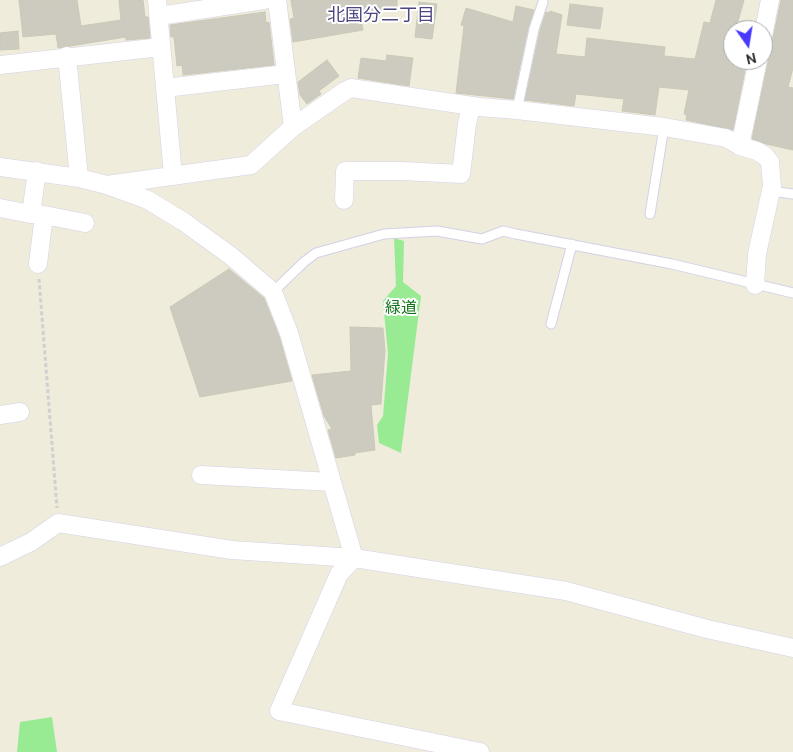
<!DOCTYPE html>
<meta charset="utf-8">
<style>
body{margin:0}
#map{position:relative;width:793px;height:752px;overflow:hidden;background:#efecdc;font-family:Ubuntu,sans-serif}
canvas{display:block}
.north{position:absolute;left:723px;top:20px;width:50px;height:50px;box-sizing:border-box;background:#fff;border:1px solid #aaa;border-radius:50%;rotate:167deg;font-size:14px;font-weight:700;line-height:20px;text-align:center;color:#2b2b2b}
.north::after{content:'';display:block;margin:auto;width:18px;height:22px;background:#4939ff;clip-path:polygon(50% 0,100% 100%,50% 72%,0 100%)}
</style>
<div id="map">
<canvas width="793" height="752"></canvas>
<div class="north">N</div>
</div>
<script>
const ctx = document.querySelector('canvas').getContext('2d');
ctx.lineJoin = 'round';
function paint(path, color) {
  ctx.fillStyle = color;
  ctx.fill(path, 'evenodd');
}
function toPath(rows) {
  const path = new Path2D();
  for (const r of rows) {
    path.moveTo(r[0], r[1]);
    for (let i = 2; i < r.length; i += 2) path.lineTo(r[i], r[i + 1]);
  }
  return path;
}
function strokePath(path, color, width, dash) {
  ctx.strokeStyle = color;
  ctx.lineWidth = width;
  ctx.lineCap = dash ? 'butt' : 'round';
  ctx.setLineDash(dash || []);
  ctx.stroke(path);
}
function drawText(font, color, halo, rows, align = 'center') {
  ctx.font = font + ' Ubuntu,"Noto Sans JP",sans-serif';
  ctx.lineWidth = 4;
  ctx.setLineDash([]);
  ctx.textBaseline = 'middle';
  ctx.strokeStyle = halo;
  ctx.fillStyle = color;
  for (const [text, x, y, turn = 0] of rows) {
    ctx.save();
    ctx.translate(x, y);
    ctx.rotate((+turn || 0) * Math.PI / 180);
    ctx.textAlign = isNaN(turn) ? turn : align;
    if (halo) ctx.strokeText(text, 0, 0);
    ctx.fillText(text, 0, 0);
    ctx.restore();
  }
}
const green = toPath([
 [394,238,404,241,403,282,421,296,401,453,379,443,377,425,383,416,388,354,383,301,396,286],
 [52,717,57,752,17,752,20,722]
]);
const building = toPath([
 [19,0,77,0,81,26,121,20,119,0,143,0,145,17,148,17,150,38,126,40,126,37,58,48,56,34,23,37,19,0],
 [291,0,397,0,397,7,360,14,363,30,293,42,290,19,294,18,291,0],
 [716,0,744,0,737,25,734,25,727,50,733,51,733,60,747,60,733,130,686,120,687,115,684,114,689,90,659,87,655,115,622,111,624,99,576,94,574,106,525,100,540,31,546,12,549,13,550,11,562,15,556,54,585,57,587,38,665,47,664,56,695,59,704,22,710,23,716,0],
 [781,0,793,0,793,68,788,87,793,88,793,150,766,144,752,139,781,0],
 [419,2,437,4,432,39,415,37,419,2],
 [570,4,603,8,600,29,567,25,570,4],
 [516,6,534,10,528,28,513,99,456,93,464,26,461,25,466,8,513,22,516,6],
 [265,12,266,23,269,22,274,65,183,75,182,65,177,66,174,37,171,37,170,25,265,12],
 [18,31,19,49,0,50,0,33,18,31],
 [387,55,413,58,409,86,358,78,361,58,386,61,387,55],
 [327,60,339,76,319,91,321,94,307,104,300,95,298,82,327,60],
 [229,269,264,298,279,336,292,381,200,397,170,307,229,269],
 [350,327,383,328,385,350,381,404,371,405,375,450,355,453,355,455,336,458,328,430,332,429,324,416,312,375,351,371,350,327]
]);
const path = toPath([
 [39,279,57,508]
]);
const lane = toPath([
 [517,110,534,29,543,2],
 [771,191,793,194],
 [650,214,664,127],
 [273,292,304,262,316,253,384,234,437,231,482,239,503,231,516,234,672,264,793,293],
 [551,324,572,244]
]);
const street = toPath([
 [157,0,173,175],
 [277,0,293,127],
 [159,16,264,0],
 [763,36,770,0],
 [67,56,79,178],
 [0,65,161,47],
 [165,88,285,74],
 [740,146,758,60],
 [0,167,79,178,107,185,148,200,184,222,231,256,273,292,289,333,354,558],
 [107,185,251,165,293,127,345,91,351,88,479,107,517,110,664,127,726,138,740,146,757,151,765,156,770,162,772,186,757,254,755,285],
 [344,200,345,171,402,171,461,174,467,124,471,106],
 [0,208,31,214,44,215,85,223],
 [31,214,37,171],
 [38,264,44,215],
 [0,415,20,412],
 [201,475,332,482],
 [0,557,31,542,58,523,232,550,354,558,566,591,707,629,793,648],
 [354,558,339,574,279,711,480,752]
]);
const parkNames = [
 ["緑道",401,308]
];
const neighbourhoodNames = [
 ["北国分二丁目",381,15]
];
paint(green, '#99eb93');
paint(building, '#cdcbbf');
strokePath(building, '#cac9b5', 1);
strokePath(lane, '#d3d1e6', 11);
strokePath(street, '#d3d1e6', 19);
strokePath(path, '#d0d0d0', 3, [4, 2.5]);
strokePath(lane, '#fff', 9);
strokePath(street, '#fff', 18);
drawText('16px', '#127118', '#fff', parkNames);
drawText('18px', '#4c4681', '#fff', neighbourhoodNames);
</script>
